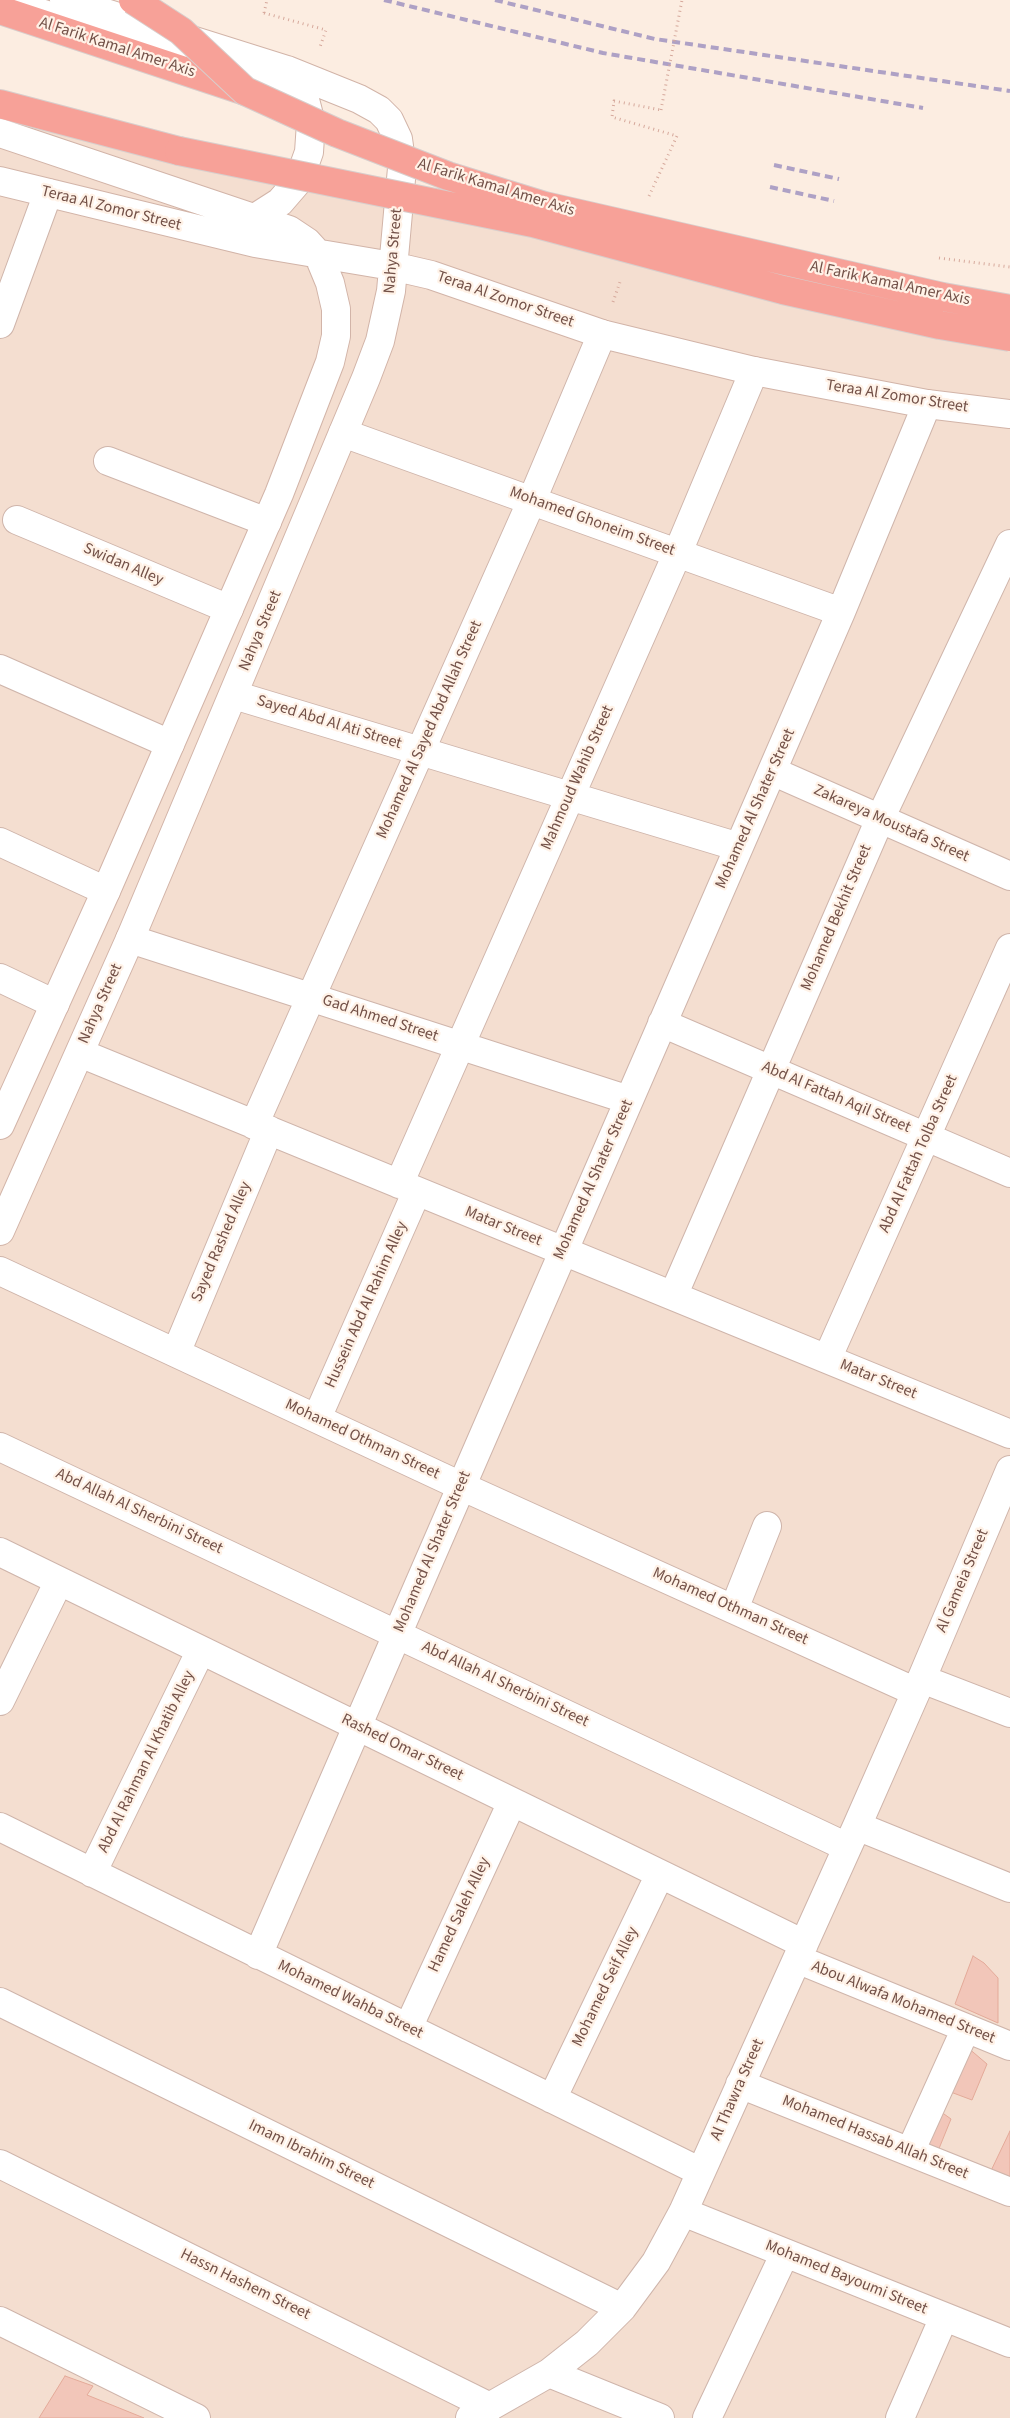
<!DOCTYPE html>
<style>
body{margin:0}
canvas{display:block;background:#fcede1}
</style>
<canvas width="1010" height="2418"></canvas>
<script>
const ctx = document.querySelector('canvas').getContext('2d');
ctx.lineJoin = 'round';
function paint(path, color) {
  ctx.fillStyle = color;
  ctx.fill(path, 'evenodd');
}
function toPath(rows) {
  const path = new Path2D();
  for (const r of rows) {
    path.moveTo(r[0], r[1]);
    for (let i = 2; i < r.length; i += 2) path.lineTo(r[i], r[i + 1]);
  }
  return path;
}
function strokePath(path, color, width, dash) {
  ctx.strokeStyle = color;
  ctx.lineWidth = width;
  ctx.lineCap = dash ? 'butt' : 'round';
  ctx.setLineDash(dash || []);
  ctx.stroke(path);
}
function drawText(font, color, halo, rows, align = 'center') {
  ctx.font = font + ' "Source Sans 3",sans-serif';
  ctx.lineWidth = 4.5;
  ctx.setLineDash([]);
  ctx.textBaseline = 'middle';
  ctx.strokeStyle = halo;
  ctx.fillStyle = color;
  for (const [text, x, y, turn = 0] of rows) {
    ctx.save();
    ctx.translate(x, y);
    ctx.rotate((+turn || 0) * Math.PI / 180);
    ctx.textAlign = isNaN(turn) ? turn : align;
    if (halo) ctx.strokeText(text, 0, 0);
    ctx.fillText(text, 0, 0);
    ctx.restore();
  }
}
const residential = toPath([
 [0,93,510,225,1010,336,1010,2418,0,2418]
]);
const building = toPath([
 [973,1956,984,1963,998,1978,998,2023,955,2004,973,1956],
 [967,2047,987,2064,972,2100,948,2091,967,2047],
 [937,2109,951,2119,938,2151,920,2140,937,2109],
 [1010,2131,1010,2183,988,2177,1010,2131],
 [65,2376,93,2386,87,2395,144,2418,39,2418,65,2376]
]);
const path = toPath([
 [264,13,326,30,320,47],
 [649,196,677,136,612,117,614,101,661,110],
 [939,258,1010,267],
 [613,302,620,282]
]);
const lane = toPath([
 [12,0,299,89]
]);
const street = toPath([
 [0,324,48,193],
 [343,433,841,612],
 [108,461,267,522],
 [17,520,229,609],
 [0,669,170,744],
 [234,695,739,847],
 [772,771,1010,876],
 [0,842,106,891],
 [130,939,629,1100],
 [0,978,55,1004],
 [662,1023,1010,1173],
 [80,1053,1010,1434],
 [254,1125,532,500,602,334],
 [399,1184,678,552,754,371],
 [0,1271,461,1486,916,1692],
 [673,1296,880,819,1010,544],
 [176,1353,269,1130],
 [827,1359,1010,948],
 [317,1418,417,1191],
 [0,1447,847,1847],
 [0,1552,804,1944],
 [734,1609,767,1526],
 [922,1679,1010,1713],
 [0,1701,59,1581],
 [857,1826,1010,1888],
 [0,1827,701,2172],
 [92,1873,201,1650],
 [258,1955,841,612,927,404],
 [797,1959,1010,2046],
 [0,2002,622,2308],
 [408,2028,512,1802],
 [740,2084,1010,2192],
 [552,2099,660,1874],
 [910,2152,966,2028],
 [0,2164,490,2407],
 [683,2212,1010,2343],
 [0,2321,196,2418],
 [549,2373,660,2418],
 [470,2418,549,2373,587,2343,622,2308,656,2262,683,2212,857,1826,916,1692,1010,1470],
 [707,2418,785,2253],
 [900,2418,944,2317]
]);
const secondary = toPath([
 [0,133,289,230,307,242,318,254,330,283,336,309,336,336,330,362,279,494,106,891,0,1125],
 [0,181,255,243,392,266,431,275,602,334,754,371,927,404,1010,414],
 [255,218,280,202,299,180,309,152,311,123,304,96,287,70],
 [0,1231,130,939,366,378,380,341,391,291,402,168,398,139,389,120,379,110,359,99,287,70,64,0]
]);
const highway = toPath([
 [0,10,245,91],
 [0,104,179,151]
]);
const rail = toPath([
 [384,0,603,53,923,108],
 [495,0,655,39,1010,91],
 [774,165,839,179],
 [770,187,834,201]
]);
const pathBridge = toPath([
 [264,13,267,0],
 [661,110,682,0]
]);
const highwayBridge = toPath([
 [133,0,181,31,245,91,337,133,448,176,545,206,943,297,1010,309],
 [179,151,533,223,783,290,940,325,1010,337]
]);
const streetNames = [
 ["Al Farik Kamal Amer Axis",117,48,18],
 ["Al Farik Kamal Amer Axis",496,188,17],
 ["Teraa Al Zomor Street",111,209,14],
 ["Nahya Street",394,251,-85],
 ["Al Farik Kamal Amer Axis",890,284,12],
 ["Teraa Al Zomor Street",505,300,19],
 ["Teraa Al Zomor Street",897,397,9],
 ["Mohamed Ghoneim Street",592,522,20],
 ["Swidan Alley",123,565,23],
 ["Nahya Street",261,631,-67],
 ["Sayed Abd Al Ati Street",329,723,17],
 ["Mohamed Al Sayed Abd Allah Street",430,730,-66],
 ["Mahmoud Wahib Street",578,778,-66],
 ["Mohamed Al Shater Street",756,809,-66],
 ["Zakareya Moustafa Street",891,824,24],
 ["Mohamed Bekhit Street",837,918,-67],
 ["Nahya Street",101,1004,-66],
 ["Gad Ahmed Street",380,1019,18],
 ["Abd Al Fattah Aqil Street",836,1098,23],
 ["Abd Al Fattah Tolba Street",919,1154,-66],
 ["Mohamed Al Shater Street",594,1180,-66],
 ["Matar Street",503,1227,22],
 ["Sayed Rashed Alley",222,1242,-67],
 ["Hussein Abd Al Rahim Alley",367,1305,-66],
 ["Matar Street",878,1380,22],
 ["Mohamed Othman Street",362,1440,25],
 ["Abd Allah Al Sherbini Street",139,1512,25],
 ["Mohamed Al Shater Street",433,1552,-67],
 ["Al Gameia Street",963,1581,-67],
 ["Mohamed Othman Street",730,1607,24],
 ["Abd Allah Al Sherbini Street",505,1685,25],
 ["Rashed Omar Street",402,1748,26],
 ["Abd Al Rahman Al Khatib Alley",147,1762,-64],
 ["Hamed Saleh Alley",460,1915,-65],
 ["Mohamed Seif Alley",606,1987,-64],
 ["Mohamed Wahba Street",350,2000,26],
 ["Abou Alwafa Mohamed Street",903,2003,22],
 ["Al Thawra Street",738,2090,-66],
 ["Mohamed Hassab Allah Street",875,2138,22],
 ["Imam Ibrahim Street",311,2155,26],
 ["Mohamed Bayoumi Street",846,2278,22],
 ["Hassn Hashem Street",245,2285,26]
];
paint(residential, '#f4ded0');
paint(building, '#f2c6b9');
strokePath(building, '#e4aa99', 1);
strokePath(lane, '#cfb5ab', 22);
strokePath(street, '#cfb5ab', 30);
strokePath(secondary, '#d2b4a8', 30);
strokePath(highway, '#d8cecc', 30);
strokePath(path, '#d6a99c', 3, [1, 4]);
strokePath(lane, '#fff', 20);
strokePath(street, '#fff', 28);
strokePath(secondary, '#fff', 28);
strokePath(highway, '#f7a198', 28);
strokePath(rail, '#aea1c5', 4, [8, 5]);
strokePath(highwayBridge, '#d8cecc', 30, []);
strokePath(pathBridge, '#d6a99c', 3, [1, 4]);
strokePath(highwayBridge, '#f7a198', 28);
drawText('16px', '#735148', '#fff2e7', streetNames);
</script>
